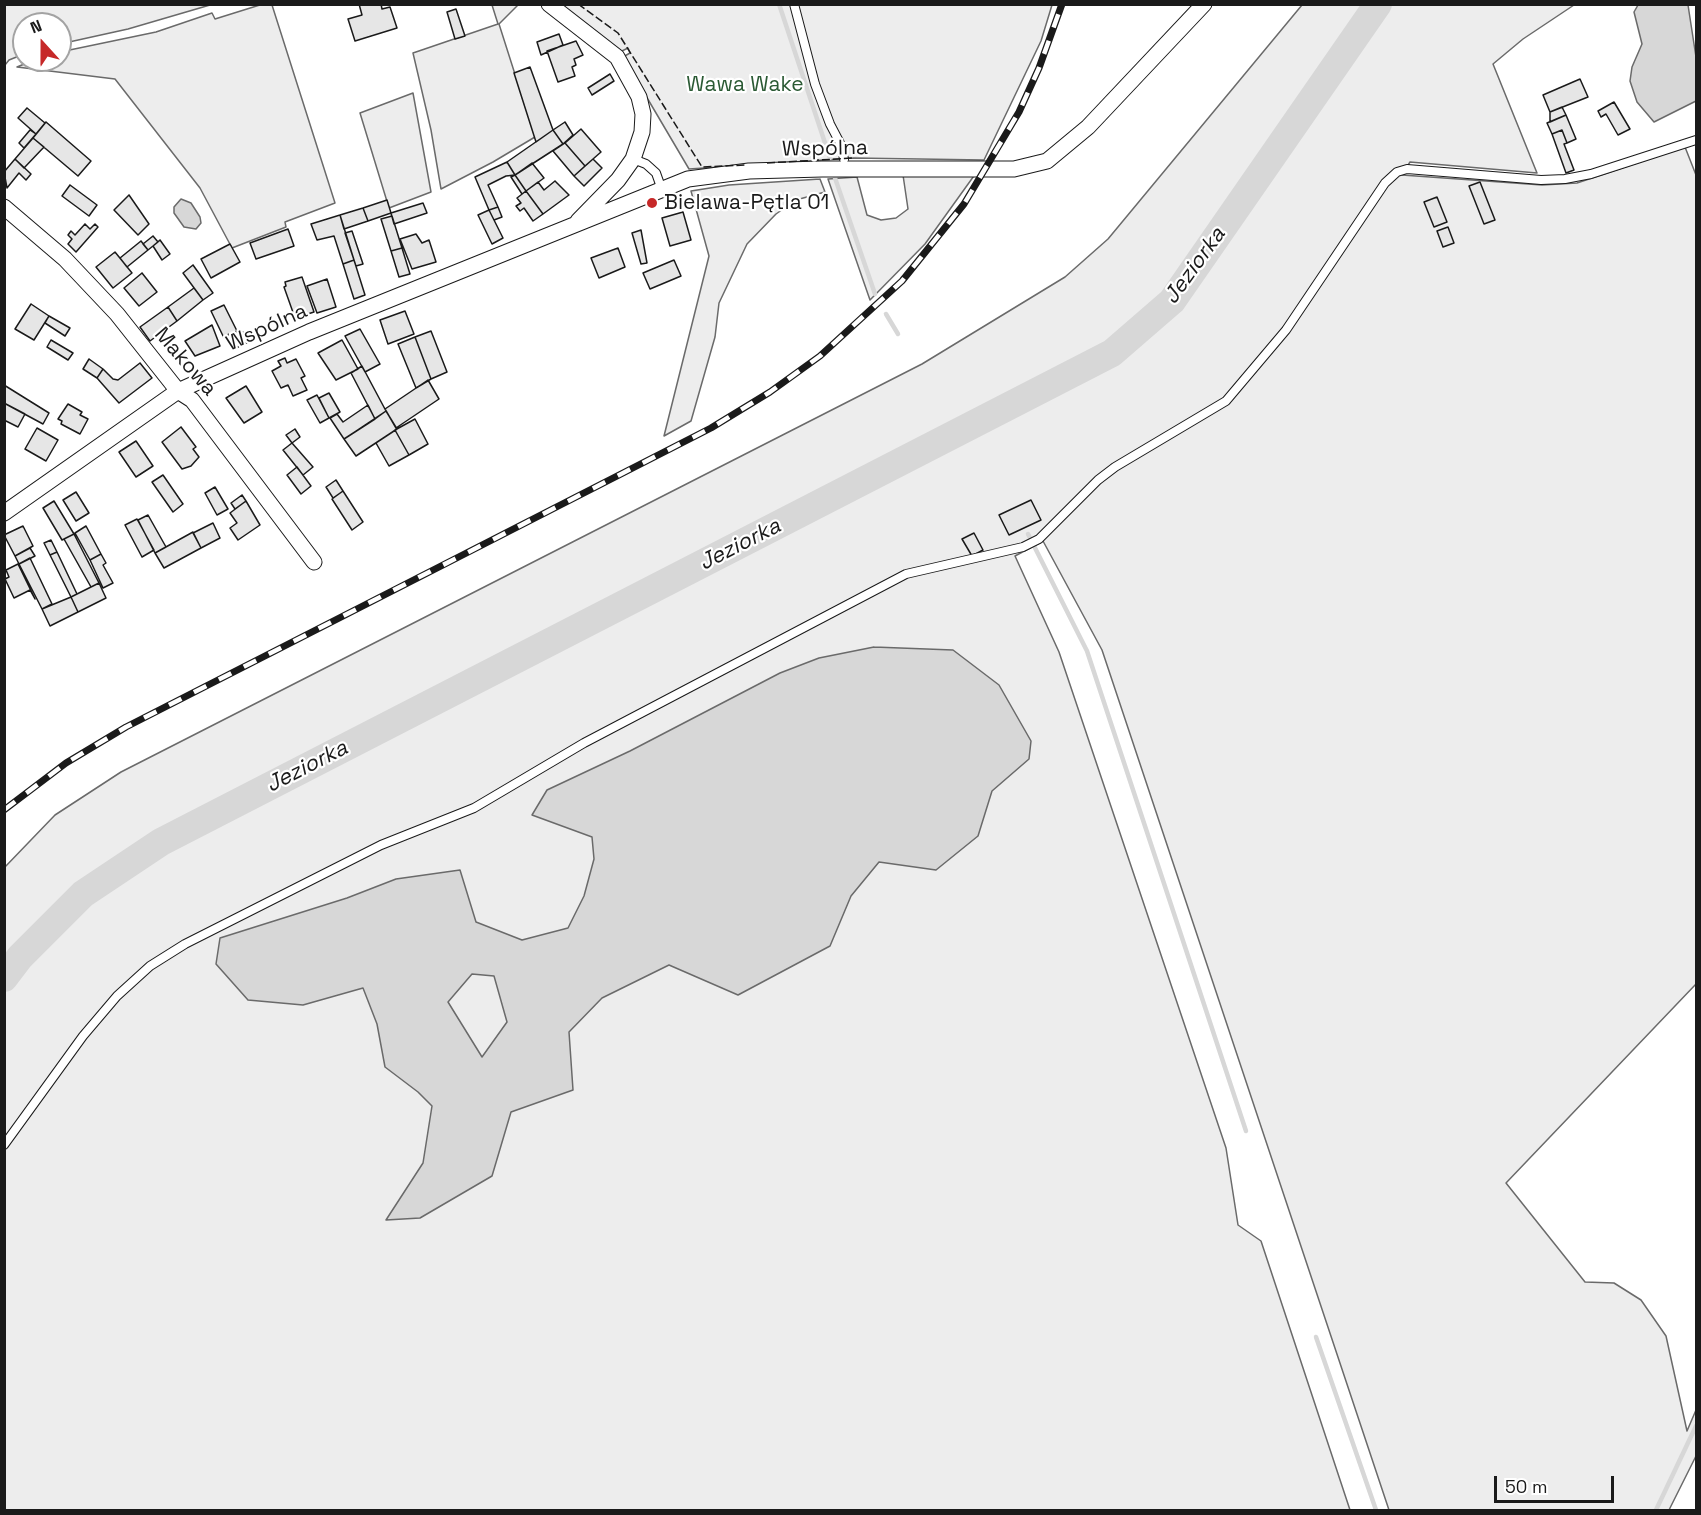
<!DOCTYPE html>
<meta charset="utf-8">
<style>
body{margin:0}
#map{position:relative;width:1701px;height:1515px;overflow:hidden;background:#fff;font-family:"Space Grotesk",sans-serif}
canvas{display:block}
.frame{position:absolute;inset:0;border:6px solid #1a1a1a;pointer-events:none}
.north{position:absolute;left:12px;top:12px;width:60px;height:60px;box-sizing:border-box;background:#fff;border:2px solid #a3a3a3;border-radius:50%;rotate:339deg;font-size:16px;font-weight:700;line-height:24px;text-align:center;color:#1a1a1a}
.north::after{content:'';display:block;margin:auto;width:21px;height:27px;background:#c62828;clip-path:polygon(50% 0,100% 100%,50% 72%,0 100%)}
.scale{position:absolute;left:1494px;top:1476px;width:120px;height:27px;box-sizing:border-box;border:3px solid #1a1a1a;border-top:0;padding-left:8px;font-size:18px;line-height:21px;white-space:nowrap;color:#1a1a1a;-webkit-text-stroke:4px #fff;paint-order:stroke}
</style>
<div id="map">
<canvas width="1701" height="1515"></canvas>
<div class="frame"></div>
<div class="north">N</div>
<div class="scale">50 m</div>
</div>
<script>
const ctx = document.querySelector('canvas').getContext('2d');
ctx.lineJoin = 'round';
function paint(path, color) {
  ctx.fillStyle = color;
  ctx.fill(path, 'evenodd');
}
function toPath(rows) {
  const path = new Path2D();
  for (const r of rows) {
    path.moveTo(r[0], r[1]);
    for (let i = 2; i < r.length; i += 2) path.lineTo(r[i], r[i + 1]);
  }
  return path;
}
function strokePath(path, color, width, dash) {
  ctx.strokeStyle = color;
  ctx.lineWidth = width;
  ctx.lineCap = dash ? 'butt' : 'round';
  ctx.setLineDash(dash || []);
  ctx.stroke(path);
}
function drawText(font, color, halo, rows, align = 'center') {
  ctx.font = font + ' "Space Grotesk",sans-serif';
  ctx.lineWidth = 4.5;
  ctx.setLineDash([]);
  ctx.textBaseline = 'middle';
  ctx.strokeStyle = halo;
  ctx.fillStyle = color;
  for (const [text, x, y, turn = 0] of rows) {
    ctx.save();
    ctx.translate(x, y);
    ctx.rotate((+turn || 0) * Math.PI / 180);
    ctx.textAlign = isNaN(turn) ? turn : align;
    if (halo) ctx.strokeText(text, 0, 0);
    ctx.fillText(text, 0, 0);
    ctx.restore();
  }
}
const green = toPath([
 [5,4,210,4,210,5,128,29,60,44,60,24,24,24,24,54,9,60,5,65,5,4],
 [263,4,272,5,335,203,285,222,286,227,232,248,200,188,115,79,17,67,34,60,60,60,60,52,156,32,212,13,215,19,263,4],
 [492,5,518,5,499,24,535,137,493,162,441,189,431,130,413,53,498,24,492,5],
 [555,5,1052,5,1041,41,984,160,854,158,689,169,623,57,630,53,628,48,620,52,555,5],
 [1302,5,1574,5,1523,39,1493,64,1537,173,1410,162,1402,175,1542,185,1577,183,1685,147,1696,175,1696,984,1506,1183,1585,1282,1614,1283,1641,1300,1666,1336,1687,1431,1696,1410,1696,1456,1669,1510,1389,1510,1102,650,1043,541,1015,556,1059,652,1226,1148,1238,1225,1261,1241,1350,1510,5,1510,4,868,55,815,121,772,922,364,1065,277,1108,239,1302,5],
 [413,93,431,192,389,208,360,113,413,93],
 [976,173,925,244,870,300,828,179,857,177,867,215,881,220,896,218,908,209,903,175,976,173],
 [820,179,825,192,796,200,776,214,747,244,719,303,715,337,691,421,664,436,709,256,691,191,729,185,820,179]
]);
const water = toPath([
 [1638,5,1688,5,1696,57,1696,101,1654,122,1637,102,1630,81,1632,67,1642,44,1634,12,1638,5],
 [181,199,191,203,200,217,201,223,196,229,184,227,174,213,174,207,181,199],
 [874,647,953,650,999,685,1031,741,1029,759,992,791,978,836,936,870,879,862,851,896,830,946,738,995,669,965,602,998,569,1032,573,1090,511,1112,492,1176,420,1218,386,1220,423,1163,432,1106,418,1092,385,1067,377,1024,363,988,303,1005,248,1000,216,964,220,938,347,898,396,879,460,870,476,922,522,940,568,928,584,896,594,859,592,837,532,815,547,790,630,751,780,673,819,658,874,647],
 [472,974,494,976,507,1022,482,1057,448,1002,472,974]
]);
const stream = toPath([
 [779,4,830,158],
 [835,178,875,294],
 [886,314,898,334],
 [1028,534,1087,651,1246,1131],
 [1316,1337,1376,1510],
 [1656,1510,1696,1426]
]);
const river = toPath([
 [4,978,20,957,83,894,161,842,1112,353,1172,301,1378,4]
]);
const building = toPath([
 [359,4,381,4,382,9,390,7,397,28,355,41,348,19,362,15,359,4],
 [456,9,465,36,455,39,447,12,456,9],
 [559,34,563,45,541,55,537,42,559,34],
 [576,41,583,55,574,59,576,65,572,67,575,76,558,82,547,51,576,41],
 [530,67,553,130,536,142,514,73,530,67],
 [610,74,614,81,592,95,588,88,610,74],
 [1580,79,1588,97,1550,112,1543,95,1580,79],
 [1614,102,1630,129,1618,135,1606,114,1601,117,1598,111,1614,102],
 [1562,107,1566,115,1550,122,1550,112,1562,107],
 [27,108,45,123,36,134,18,118,27,108],
 [1566,115,1576,139,1567,143,1562,130,1552,134,1547,123,1566,115],
 [46,122,91,161,78,176,33,138,46,122],
 [565,122,573,135,563,144,553,130,565,122],
 [581,129,601,152,585,166,565,143,581,129],
 [30,130,36,134,24,148,19,143,30,130],
 [553,130,563,144,515,175,507,162,553,130],
 [1562,130,1567,143,1564,144,1574,170,1566,173,1552,134,1562,130],
 [33,138,44,147,24,168,15,159,33,138],
 [565,143,585,166,574,176,553,151,565,143],
 [15,159,31,174,26,180,19,173,7,188,4,172,15,159],
 [593,159,602,168,584,186,574,176,593,159],
 [507,162,515,175,506,176,488,185,498,207,489,210,475,177,507,162],
 [532,163,544,178,526,191,515,175,532,163],
 [515,175,526,191,522,194,511,177,515,175],
 [555,181,569,195,543,214,526,191,538,182,544,190,555,181],
 [1480,182,1495,220,1484,224,1469,186,1480,182],
 [70,185,97,205,89,216,62,196,70,185],
 [526,191,543,214,533,221,524,208,520,211,516,206,521,203,517,198,526,191],
 [129,195,149,224,138,235,114,210,129,195],
 [1437,197,1447,222,1434,227,1424,202,1437,197],
 [387,200,391,213,368,221,363,208,387,200],
 [423,203,427,213,394,224,391,213,423,203],
 [498,207,502,217,494,220,489,210,498,207],
 [363,208,368,221,344,229,340,215,363,208],
 [489,210,503,238,492,244,478,215,489,210],
 [683,212,691,240,670,246,662,218,683,212],
 [340,215,354,260,343,264,334,236,317,240,311,224,340,215],
 [392,216,402,248,391,251,381,219,392,216],
 [85,224,90,229,95,224,98,227,76,252,68,244,72,239,68,235,71,231,75,235,85,224],
 [1448,227,1454,243,1443,247,1437,231,1448,227],
 [288,229,294,246,256,259,250,243,288,229],
 [641,230,647,263,641,264,632,233,641,230],
 [352,231,363,264,356,266,345,233,352,231],
 [416,234,422,243,429,240,436,262,412,269,400,239,416,234],
 [153,236,158,242,148,250,143,244,153,236],
 [160,240,170,254,162,260,153,246,160,240],
 [141,241,148,250,127,267,120,258,141,241],
 [230,244,240,262,211,278,201,259,230,244],
 [402,248,410,274,399,277,391,251,402,248],
 [618,248,625,267,599,278,591,258,618,248],
 [115,252,132,273,113,288,96,267,115,252],
 [354,260,365,295,354,299,343,264,354,260],
 [674,260,681,276,650,289,643,273,674,260],
 [193,265,213,293,203,300,183,273,193,265],
 [142,273,157,292,139,306,124,288,142,273],
 [302,277,314,312,295,318,284,287,286,286,285,282,302,277],
 [327,279,336,307,317,313,307,286,327,279],
 [194,288,203,300,177,321,168,307,194,288],
 [31,304,49,316,34,340,15,329,31,304],
 [224,305,237,331,224,338,211,311,224,305],
 [168,307,177,321,150,341,140,327,168,307],
 [405,311,414,334,388,344,380,320,405,311],
 [49,316,70,328,65,336,45,323,49,316],
 [212,325,220,346,195,356,185,341,212,325],
 [360,329,380,364,365,372,345,336,360,329],
 [237,331,238,334,243,332,248,342,234,349,227,335,237,331],
 [431,331,447,372,431,379,415,337,431,331],
 [415,337,431,379,416,388,398,344,415,337],
 [51,340,73,353,68,360,47,347,51,340],
 [342,340,358,369,336,380,318,353,342,340],
 [285,358,287,363,296,359,305,376,301,378,307,390,293,396,288,385,281,388,272,371,281,366,278,361,285,358],
 [89,359,103,369,97,378,83,369,89,359],
 [140,363,152,378,119,403,97,378,103,369,113,379,118,380,140,363],
 [362,366,386,411,375,419,351,373,362,366],
 [428,380,439,399,396,428,385,409,428,380],
 [4,385,49,413,43,424,4,403,4,385],
 [246,386,262,412,244,423,226,398,246,386],
 [329,393,340,412,329,418,319,398,329,393],
 [317,395,329,418,320,423,307,400,317,395],
 [4,403,25,414,18,427,4,420,4,403],
 [68,404,82,412,80,415,88,419,80,434,61,424,62,421,58,419,68,404],
 [368,405,375,419,344,439,330,418,337,414,343,422,368,405],
 [386,411,397,429,356,456,344,439,386,411],
 [415,419,428,444,409,455,395,430,415,419],
 [181,427,196,447,193,449,199,457,191,466,182,469,162,442,181,427],
 [37,428,58,440,46,461,25,449,37,428],
 [295,429,300,437,292,443,286,435,295,429],
 [395,430,409,455,389,466,376,443,395,430],
 [136,441,153,466,136,477,119,452,136,441],
 [292,443,313,467,303,475,283,450,292,443],
 [297,467,311,486,301,494,287,475,297,467],
 [163,475,183,504,173,512,152,482,163,475],
 [336,480,343,491,333,498,326,487,336,480],
 [215,487,228,509,217,515,205,493,215,487],
 [343,491,363,522,352,530,332,499,343,491],
 [76,492,89,513,76,521,63,500,76,492],
 [242,495,246,501,235,509,231,503,242,495],
 [1031,500,1041,520,1009,535,999,515,1031,500],
 [54,501,74,534,62,540,43,508,54,501],
 [246,501,260,525,238,540,230,528,237,523,230,513,246,501],
 [148,515,166,547,155,553,138,520,148,515],
 [137,519,154,550,142,557,125,525,137,519],
 [213,523,220,538,201,548,193,533,213,523],
 [23,526,33,546,15,556,4,535,23,526],
 [86,526,101,554,90,560,75,533,86,526],
 [193,532,201,548,164,568,155,553,193,532],
 [974,533,983,550,972,556,962,539,974,533],
 [74,534,99,583,91,587,64,539,74,534],
 [51,540,57,552,50,555,44,543,51,540],
 [30,548,35,556,19,564,15,556,30,548],
 [57,552,77,594,71,597,50,555,57,552],
 [101,554,106,563,103,565,113,583,103,588,90,560,101,554],
 [30,558,52,604,42,609,19,564,30,558],
 [18,564,35,599,30,590,14,598,5,579,9,577,6,570,18,564],
 [99,583,106,598,78,612,71,597,99,583],
 [71,597,78,612,50,626,42,609,71,597]
]);
const lane = toPath([
 [794,4,815,84,830,124,841,145,844,159],
 [633,159,646,164,656,173,662,190],
 [4,1145,83,1036,117,996,150,966,185,944,381,845,474,808,584,743,906,574,1023,547,1039,539,1098,480,1115,467,1226,401,1286,330,1385,183,1397,172,1407,169,1541,180,1565,179,1591,174,1696,140]
]);
const street = toPath([
 [549,4,617,57,639,97,643,114,642,132,633,159,618,180,578,221],
 [4,207,65,259,117,314,178,391,192,400,314,562],
 [4,513,178,391,309,332,688,179,749,171,822,169,1014,169,1047,161,1088,127,1204,4]
]);
const rail = toPath([
 [4,810,66,763,126,727,711,428,770,392,820,356,902,281,964,204,1019,112,1039,68,1062,4]
]);
const fence = toPath([
 [578,4,618,33,702,167,746,165],
 [767,163,854,158]
]);
const markers = [
 [652,203,6,"#c62828"]
];
const parkNames = [
 ["Wawa Wake",745,85]
];
const streetNames = [
 ["Wspólna",825,149,-1],
 ["Wspólna",267,328,-24],
 ["Makowa",185,362,49]
];
const poiNames = [
 ["Bielawa-Pętla 01",664,203]
];
const waterNames = [
 ["Jeziorka",1195,266,-54],
 ["Jeziorka",740,545,-27],
 ["Jeziorka",307,767,-27]
];
paint(green, '#ededed');
strokePath(green, '#6a6a6a', 1.5);
paint(water, '#d7d7d7');
strokePath(water, '#6a6a6a', 1.5);
strokePath(stream, '#d7d7d7', 4.5);
strokePath(river, '#d7d7d7', 28);
paint(building, '#e6e6e6');
strokePath(building, '#1a1a1a', 1.5);
strokePath(lane, '#1a1a1a', 10);
strokePath(street, '#1a1a1a', 17);
strokePath(lane, '#fff', 8);
strokePath(street, '#fff', 15);
strokePath(rail, '#1a1a1a', 7);
strokePath(rail, '#fff', 4.5, [14]);
strokePath(fence, '#1a1a1a', 1.5, [8, 3]);
for (const [x, y, r, color] of markers) {
  const dot = new Path2D();
  dot.arc(x, y, r, 0, 2 * Math.PI);
  ctx.fillStyle = color;
  ctx.fill(dot);
  strokePath(dot, '#fff', 2);
}
drawText('21px', '#2b5a34', '#fff', parkNames);
drawText('21px', '#1a1a1a', '#fff', streetNames);
drawText('21px', '#1a1a1a', '#fff', poiNames, 'left');
drawText('italic 22px', '#1a1a1a', '#fff', waterNames);
</script>
